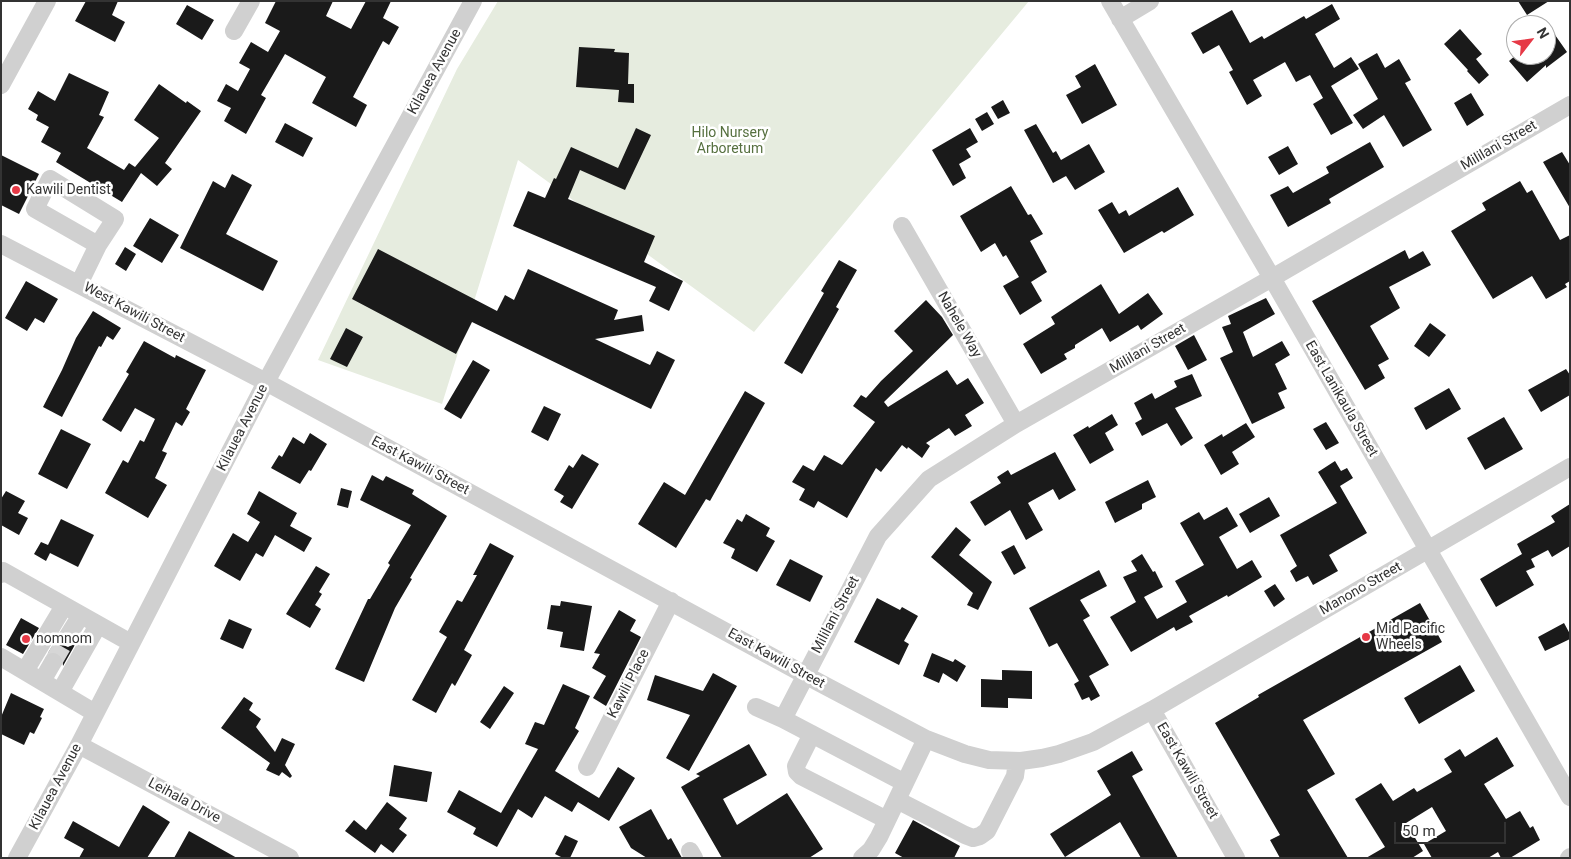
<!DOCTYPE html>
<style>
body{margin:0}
#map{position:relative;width:1571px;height:859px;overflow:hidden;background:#fff;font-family:Roboto,sans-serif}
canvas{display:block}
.frame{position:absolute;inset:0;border:2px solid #333;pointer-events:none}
.north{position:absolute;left:1506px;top:15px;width:50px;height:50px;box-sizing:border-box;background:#fff;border:1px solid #adadad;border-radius:50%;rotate:60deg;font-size:14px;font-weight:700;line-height:20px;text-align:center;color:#333}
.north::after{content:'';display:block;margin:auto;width:18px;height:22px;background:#e63946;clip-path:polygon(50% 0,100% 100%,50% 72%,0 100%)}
.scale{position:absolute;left:1394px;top:822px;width:112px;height:22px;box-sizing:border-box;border:2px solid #333;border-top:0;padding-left:6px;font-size:15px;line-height:18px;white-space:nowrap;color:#333;-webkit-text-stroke:4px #fff;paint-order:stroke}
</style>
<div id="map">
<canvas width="1571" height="859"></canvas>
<div class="frame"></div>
<div class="north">N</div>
<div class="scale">50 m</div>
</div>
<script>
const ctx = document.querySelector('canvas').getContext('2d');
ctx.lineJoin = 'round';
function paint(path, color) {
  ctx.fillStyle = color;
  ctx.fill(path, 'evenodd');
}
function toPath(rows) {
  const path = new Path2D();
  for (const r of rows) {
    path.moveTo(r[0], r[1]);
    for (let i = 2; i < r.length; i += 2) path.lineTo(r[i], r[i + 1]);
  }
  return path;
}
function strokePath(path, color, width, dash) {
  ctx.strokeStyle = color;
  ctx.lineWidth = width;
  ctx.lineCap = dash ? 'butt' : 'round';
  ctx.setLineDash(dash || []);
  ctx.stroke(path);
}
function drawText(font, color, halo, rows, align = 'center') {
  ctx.font = font + ' Roboto,sans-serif';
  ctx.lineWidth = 5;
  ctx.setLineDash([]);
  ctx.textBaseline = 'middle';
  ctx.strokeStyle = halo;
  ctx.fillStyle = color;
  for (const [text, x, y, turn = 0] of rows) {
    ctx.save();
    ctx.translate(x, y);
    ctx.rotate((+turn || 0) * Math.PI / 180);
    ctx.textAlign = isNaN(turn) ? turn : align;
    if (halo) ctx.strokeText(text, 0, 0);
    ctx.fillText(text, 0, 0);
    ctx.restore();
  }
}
const green = toPath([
 [498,1,1029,1,754,332,518,160,442,404,318,360,457,69]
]);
const building = toPath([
 [86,1,118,1,112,15,125,22,115,42,75,21],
 [276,1,333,1,326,16,351,29,366,1,391,1,383,18,399,27,389,45,383,41,353,97,367,105,356,127,312,103,326,77,285,54,261,95,266,98,246,134,224,121,231,108,217,101,226,84,238,91,250,69,239,63,251,42,268,52,280,31,265,23],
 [1518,1,1549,1,1527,15],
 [1332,4,1340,19,1315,34,1334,68,1351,57,1359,69,1331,86,1353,123,1331,135,1313,104,1323,98,1310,75,1296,82,1285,62,1253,80,1262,96,1247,105,1229,72,1233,70,1219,45,1203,54,1191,33,1232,10,1250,43,1262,36,1264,39,1304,16,1306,19],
 [187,5,214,20,202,40,176,24],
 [1546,22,1567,52,1546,68,1546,65,1527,82,1509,61,1516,55,1546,55],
 [1460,29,1482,54,1476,59,1489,75,1479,84,1467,71,1468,70,1444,44],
 [579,47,615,49,614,52,629,53,628,84,634,84,634,103,618,102,619,90,576,87],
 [1377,53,1385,68,1399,59,1411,80,1405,83,1432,130,1403,147,1384,115,1363,129,1353,115,1378,99,1358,64],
 [1095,64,1117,105,1082,124,1066,95,1081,87,1075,76],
 [69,73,109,92,99,115,104,117,87,148,124,170,129,163,135,167,159,138,134,120,159,84,186,103,187,101,201,111,165,163,172,169,157,186,141,173,122,202,56,162,61,153,41,142,49,127,36,120,38,115,28,109,38,91,55,101],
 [1471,93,1484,115,1467,126,1454,103],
 [1003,100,1010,113,998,119,991,107],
 [987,112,994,124,982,131,975,119],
 [285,123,313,138,303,157,275,142],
 [1036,124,1053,153,1056,151,1061,160,1089,144,1105,172,1075,190,1066,176,1053,183,1024,130],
 [636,128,651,135,625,190,580,170,568,199,655,236,644,262,683,281,669,311,649,301,656,287,513,226,528,191,545,198,554,178,556,179,571,147,618,168],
 [970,128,978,142,966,149,971,157,959,164,966,178,953,186,932,150],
 [1370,142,1384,167,1329,199,1331,203,1288,227,1270,195,1288,186,1293,193,1329,173,1326,167],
 [1288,146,1298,164,1279,175,1268,157],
 [1562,152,1570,165,1570,208,1543,162],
 [1,155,39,174,19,214,1,205],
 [232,174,252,185,226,234,278,261,263,291,180,248,213,181,225,188],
 [1520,181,1527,193,1532,190,1560,240,1570,235,1570,281,1565,284,1567,287,1546,299,1532,276,1493,299,1451,231,1486,210,1482,203],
 [1011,186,1028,215,1031,214,1043,234,1030,241,1047,272,1031,282,1042,301,1020,315,1003,286,1019,277,1006,255,1003,257,995,243,981,252,960,216],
 [1178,187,1194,215,1164,233,1162,231,1124,253,1098,210,1112,202,1119,214,1126,210,1129,216],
 [150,218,179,235,162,263,133,246],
 [125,247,136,254,126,271,115,264],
 [378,249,497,311,505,295,514,300,528,269,618,310,614,320,642,315,644,331,595,339,650,365,657,351,675,360,651,409,472,322,456,354,352,299],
 [1405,250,1409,259,1423,251,1431,265,1389,287,1400,308,1370,326,1389,359,1378,365,1385,378,1365,390,1312,301],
 [839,260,857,270,836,307,839,309,802,374,784,363,824,293,821,291],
 [26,281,58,299,44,323,35,318,27,331,5,318],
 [1101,284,1119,314,1148,293,1163,314,1141,330,1138,325,1110,342,1102,328,1075,345,1075,348,1064,354,1067,359,1041,374,1023,344,1055,324,1051,317],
 [1266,298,1275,314,1243,332,1253,357,1282,341,1290,355,1275,364,1287,389,1278,393,1285,408,1252,424,1220,358,1233,352,1222,327,1231,324,1228,316],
 [926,300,942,317,953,335,884,402,888,407,947,370,957,385,968,378,984,403,965,415,972,426,955,436,949,428,926,443,930,446,922,458,908,447,907,449,902,445,881,472,876,468,847,518,818,501,814,508,799,500,805,489,792,482,803,465,814,471,824,455,842,465,875,422,853,406,861,395,866,398,881,381,913,351,894,331],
 [93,311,121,328,113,340,107,336,101,347,99,346,62,417,43,407,62,370,76,338],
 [1430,323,1446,335,1429,357,1414,346],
 [346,328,363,337,347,367,330,359],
 [1194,335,1207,360,1188,370,1175,346],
 [144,341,175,358,176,355,206,370,186,409,190,412,182,426,176,422,162,451,167,453,155,478,167,485,148,518,105,493,123,460,128,463,140,440,144,442,155,419,135,408,121,432,102,420,129,374,126,372],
 [473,360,490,370,461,419,444,409],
 [1566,369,1570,375,1570,395,1541,412,1528,390],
 [1192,374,1202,396,1175,408,1193,438,1181,446,1167,423,1142,436,1135,423,1142,419,1134,403,1152,393,1155,399,1177,387,1174,381],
 [1449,388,1461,409,1426,430,1414,408],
 [745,391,765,403,710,501,706,499,676,548,638,524,664,482,685,495],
 [544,406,561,414,548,441,531,432],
 [1112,414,1118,425,1105,433,1114,450,1090,464,1073,435,1088,426,1089,428],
 [1504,417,1523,449,1485,470,1467,438],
 [1326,422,1339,443,1326,450,1313,429],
 [1246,423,1255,437,1232,452,1239,464,1221,475,1204,445,1222,434,1223,437],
 [61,429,91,444,67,489,38,474],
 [310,433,327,444,311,471,309,470,300,484,271,468,279,455,282,457,293,437,304,444],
 [1055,452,1076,490,1059,500,1053,489,1028,503,1043,530,1026,540,1010,510,985,526,970,502,1001,483,997,477,1008,470,1011,475],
 [582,454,599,464,572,509,560,502,564,496,554,490,569,465,573,468],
 [1335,461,1341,471,1347,468,1353,478,1340,486,1367,533,1329,555,1338,571,1313,585,1308,576,1296,582,1290,571,1297,566,1280,535,1337,503,1318,472],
 [372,475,383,481,386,476,414,490,412,494,447,516,410,578,412,579,395,608,364,682,335,669,368,599,370,599,390,565,388,563,411,525,360,500],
 [1148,480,1156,497,1142,504,1142,509,1115,523,1105,502],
 [341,488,352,491,348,508,337,505],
 [6,491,25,501,18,513,28,518,19,535,1,525,1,499],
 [259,491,297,513,290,526,312,538,304,552,275,535,263,557,256,553,240,581,214,566,233,533,248,542,260,522,247,514],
 [1269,497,1280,516,1250,533,1239,514],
 [1570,504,1570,546,1552,557,1548,550,1531,559,1535,567,1526,571,1534,585,1496,607,1480,579,1522,554,1517,544,1555,522,1551,516],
 [1227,507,1238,526,1219,537,1237,569,1252,560,1262,577,1228,597,1227,595,1189,616,1193,622,1176,631,1174,627,1131,652,1110,617,1136,602,1123,577,1137,571,1131,561,1142,554,1153,572,1155,571,1163,587,1144,597,1157,619,1187,602,1175,581,1204,565,1180,523,1199,512,1204,520],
 [746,514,770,528,766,536,775,541,757,572,731,558,735,549,723,543,737,519,742,522],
 [61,519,94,535,78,567,50,553,46,561,34,554,41,542,48,545],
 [956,527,971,540,959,555,992,582,978,610,967,605,973,593,931,557],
 [490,543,514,556,464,650,472,655,455,686,452,683,436,713,412,700,447,637,439,632,457,600,462,602,477,575,473,575],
 [1014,545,1026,568,1014,575,1001,552],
 [790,559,823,576,810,602,776,585],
 [316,566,330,574,319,592,322,594,315,605,321,609,310,628,286,614],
 [1099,570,1107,586,1080,600,1090,616,1083,620,1109,665,1089,676,1100,696,1091,701,1089,697,1082,700,1074,684,1079,681,1057,643,1049,647,1029,608],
 [1275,584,1285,599,1274,607,1264,591],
 [877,598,900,610,902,607,918,616,904,641,909,644,899,665,854,642],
 [561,601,592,606,584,651,560,647,563,632,547,629,551,605,560,606],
 [1420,603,1442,642,1303,720,1335,774,1307,790,1348,858,1280,858,1270,840,1280,835,1215,723,1259,697,1258,695],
 [619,610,636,620,630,631,641,637,606,706,593,698,606,676,592,668,600,654,594,653],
 [21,618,39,628,23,654,6,645],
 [229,619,252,629,243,649,220,639],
 [1564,623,1570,634,1570,639,1545,651,1538,637],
 [58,637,63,645,68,647,76,643,63,666,62,657,59,653,54,651,48,653],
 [932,653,953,662,955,659,966,666,957,682,943,673,939,683,923,676],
 [1460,665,1475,691,1419,724,1404,698],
 [1002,670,1032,671,1032,699,1008,698,1008,708,981,707,981,679,1002,680],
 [713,673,737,686,689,771,666,758,690,715,647,700,655,675,703,691],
 [563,684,590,696,575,728,579,731,555,771,599,798,618,767,635,778,609,821,578,802,572,812,545,796,532,818,518,809,497,847,473,834,476,828,447,812,459,790,501,813,538,749,525,744,535,722,544,725],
 [504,686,514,693,490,729,480,722],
 [11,693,44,709,40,717,42,718,34,734,30,732,24,745,1,734,1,717],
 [244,697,253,703,249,710,261,719,256,727,275,752,282,738,295,744,285,765,292,776,290,778,282,772,279,776,266,770,270,763,221,728],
 [1497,737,1514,766,1484,784,1506,819,1520,811,1530,828,1533,826,1540,840,1510,858,1501,858,1498,852,1488,858,1432,858,1424,844,1446,831,1432,807,1406,823,1423,851,1412,858,1366,858,1385,847,1355,799,1381,783,1393,801,1414,788,1417,792,1452,772,1444,759,1460,749,1465,757],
 [749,744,767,775,723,799,737,825,787,793,823,849,809,858,722,858,681,787,700,776,696,774],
 [1132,751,1143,770,1132,776,1178,858,1141,858,1120,822,1065,857,1050,834,1111,795,1097,771],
 [394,765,432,772,427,802,389,796],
 [387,802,407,818,399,829,407,835,393,853,381,844,375,853,345,831,354,820,366,830],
 [143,805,170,822,147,858,79,858,84,849,64,838,73,821,119,847],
 [651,809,668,840,671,838,682,858,647,858,631,848,619,827],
 [913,820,960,846,954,858,904,858,895,853],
 [189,831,237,858,174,858],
 [565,835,578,841,570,858,563,858,555,854]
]);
const minorTunnel = toPath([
 [53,662,68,636]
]);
const minor = toPath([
 [1110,1,1272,278,1570,797],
 [1120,19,1150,1],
 [234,31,251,1],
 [1,85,47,1],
 [50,179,115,219,98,245,35,209,50,179],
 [902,226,1016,424],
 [1,244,266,382,820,683,926,739,965,754,989,760,1021,761,1042,758,1059,754,1093,742,1152,710,1570,467],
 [79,284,98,245],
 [1,574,3,571,131,643],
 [68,636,81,615],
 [1,657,95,713],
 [25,671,64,606],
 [42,681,53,662],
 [60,692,98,625],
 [756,707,783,719,878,536,929,479,1016,424,1272,278,1570,105],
 [1152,710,1236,858],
 [783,719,905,783],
 [812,734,796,766,797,772,801,776,887,820],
 [79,745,290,858],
 [587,767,671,601],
 [897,800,965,835,973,838,980,836,987,831,1015,776,1017,761],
 [690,851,694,858],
 [17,858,79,745,266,382,473,1],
 [862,858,871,850,879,837,926,739],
 [1569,858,1570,857]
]);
const markers = [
 [16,190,5,"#e63946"],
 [1366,637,5,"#e63946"],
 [26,639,5,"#e63946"]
];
const streetNames = [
 ["Kilauea Avenue",435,72,-61],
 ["Mililani Street",1499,146,-30],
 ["West Kawili Street",134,313,28],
 ["Nahele Way",959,325,60],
 ["Mililani Street",1148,349,-30],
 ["East Lanikaula Street",1341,399,60],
 ["Kilauea Avenue",243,428,-63],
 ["East Kawili Street",420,466,28],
 ["Manono Street",1361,589,-30],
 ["Mililani Street",836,615,-62],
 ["East Kawili Street",776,659,29],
 ["Kawili Place",629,684,-63],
 ["East Kawili Street",1187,771,60],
 ["Kilauea Avenue",56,787,-62],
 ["Leihala Drive",184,801,28]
];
const parkNames = [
 ["Hilo Nursery",730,133],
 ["Arboretum",730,149]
];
const poiNames = [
 ["Kawili Dentist",26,190],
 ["Mid Pacific",1376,629],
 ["Wheels",1376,645],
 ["nomnom",36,639]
];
paint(green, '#e6ecdf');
paint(building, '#1a1a1a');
strokePath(minorTunnel, '#d6d6d6', 18, [18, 9]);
strokePath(minor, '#d0d0d0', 18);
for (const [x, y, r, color] of markers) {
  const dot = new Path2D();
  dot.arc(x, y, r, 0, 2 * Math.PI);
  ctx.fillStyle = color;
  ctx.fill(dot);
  strokePath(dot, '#fff', 2);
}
drawText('14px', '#333', '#fff', streetNames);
drawText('14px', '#56703f', '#fff', parkNames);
drawText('14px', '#333', '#fff', poiNames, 'left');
</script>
